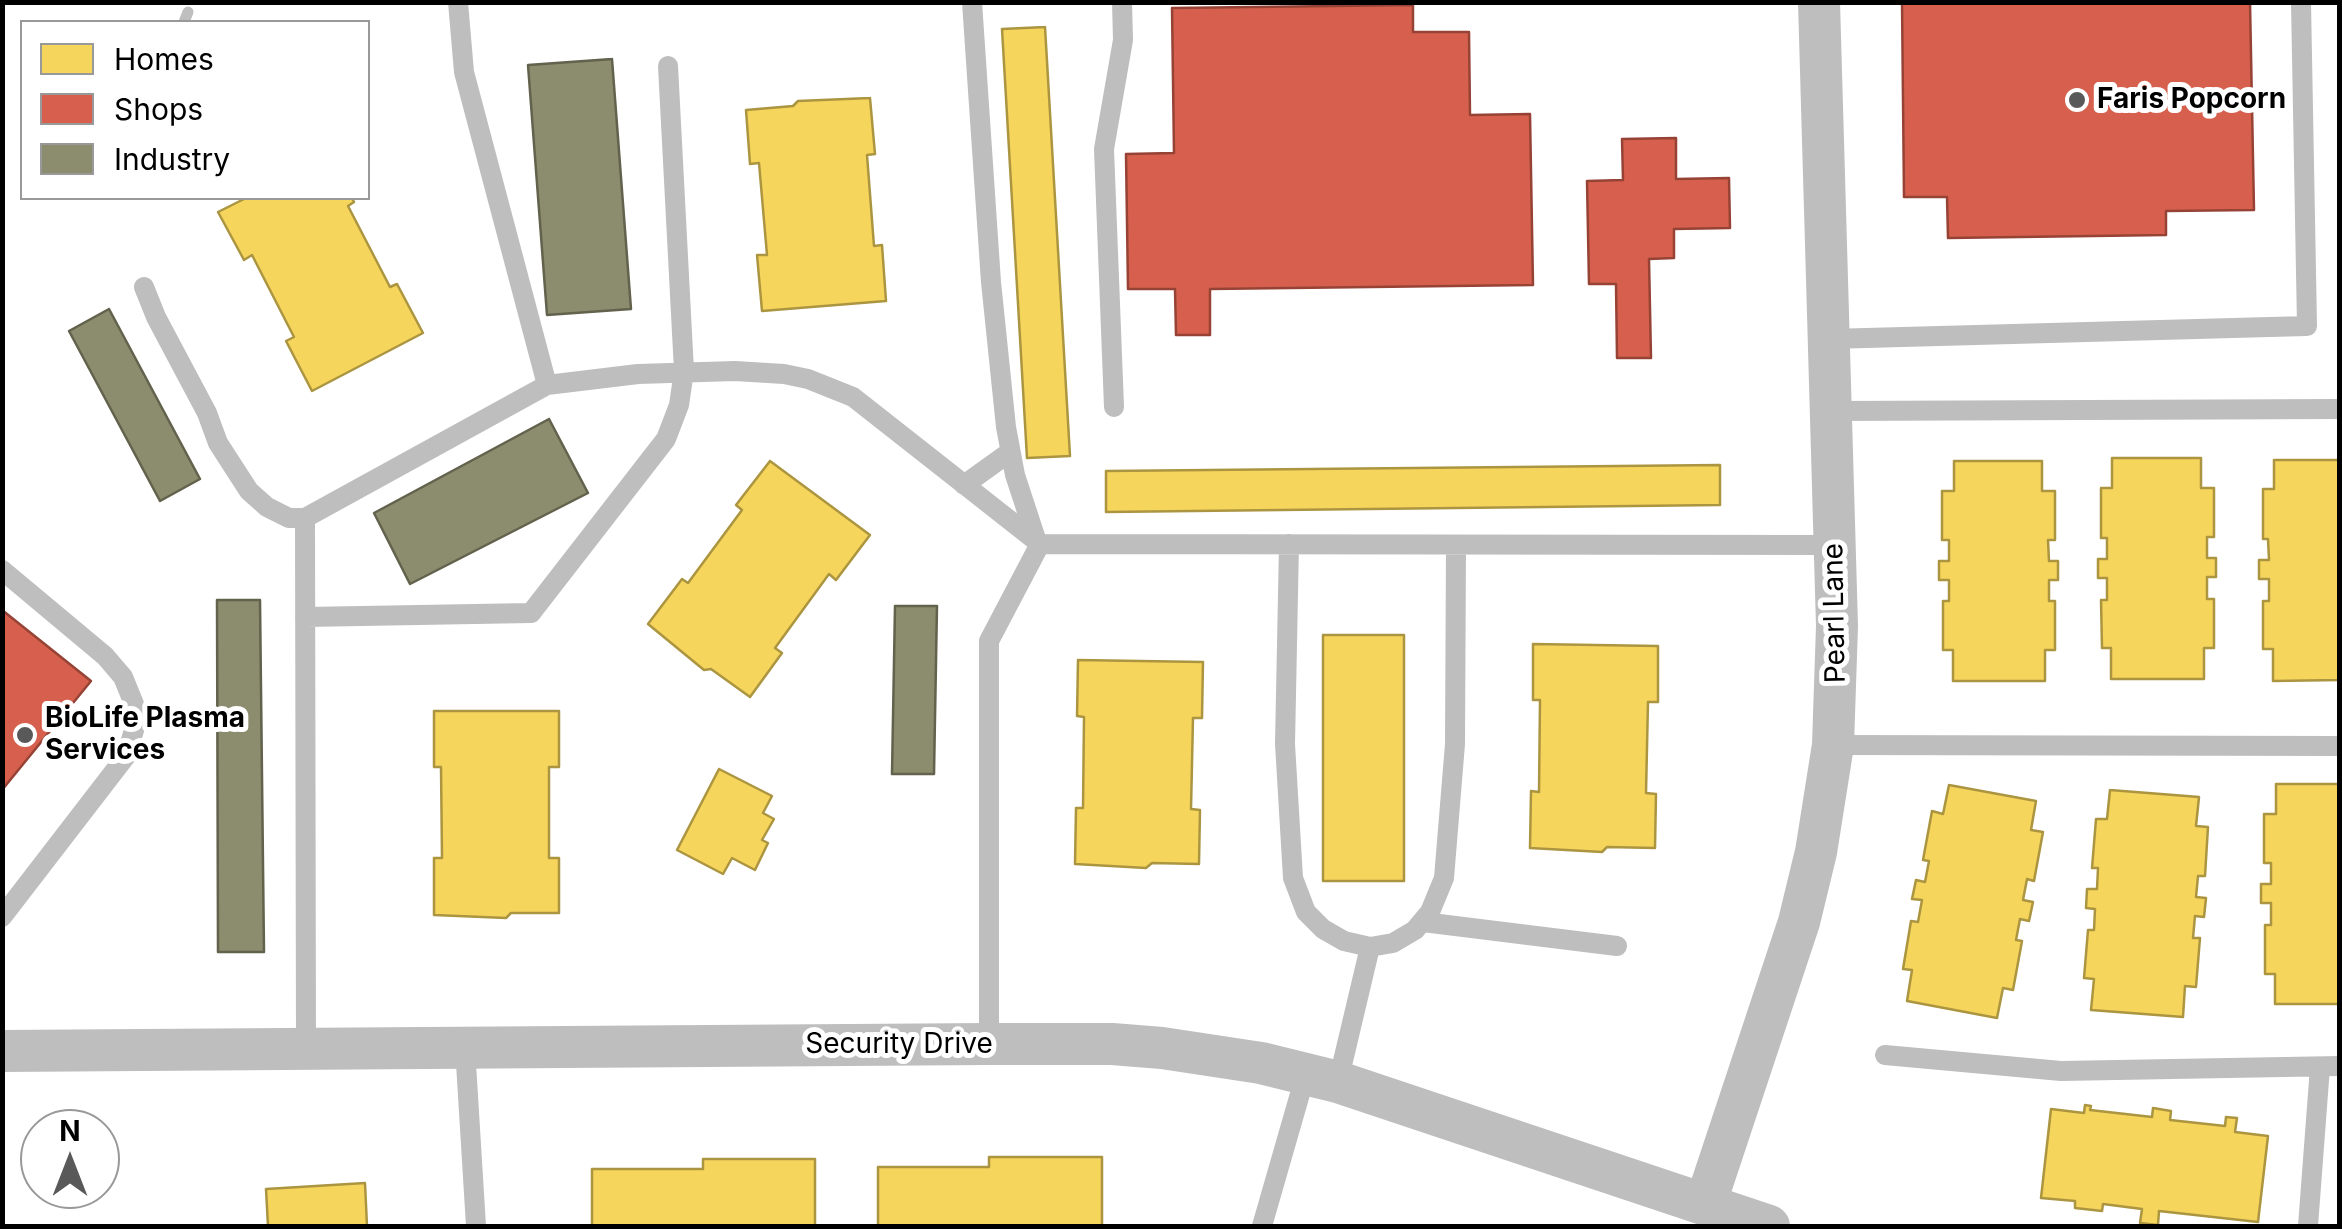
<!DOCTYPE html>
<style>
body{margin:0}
#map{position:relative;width:2342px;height:1229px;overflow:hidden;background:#fff;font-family:Inter,sans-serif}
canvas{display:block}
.frame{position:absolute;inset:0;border:5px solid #000;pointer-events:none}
.legend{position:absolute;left:20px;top:20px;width:350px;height:180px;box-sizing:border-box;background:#fff;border:2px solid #999;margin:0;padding:12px 18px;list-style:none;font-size:30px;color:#000}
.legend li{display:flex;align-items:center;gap:20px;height:50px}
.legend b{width:50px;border:2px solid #999}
.north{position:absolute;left:20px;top:1109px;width:100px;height:100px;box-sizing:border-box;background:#fff;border:2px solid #999;border-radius:50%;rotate:0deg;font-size:28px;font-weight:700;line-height:40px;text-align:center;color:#000}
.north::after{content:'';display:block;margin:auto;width:35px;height:45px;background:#595959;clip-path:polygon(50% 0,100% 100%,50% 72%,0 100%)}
</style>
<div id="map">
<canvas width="2342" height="1229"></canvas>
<div class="frame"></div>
<ul class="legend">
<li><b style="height:28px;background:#f6d55c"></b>Homes</li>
<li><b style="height:28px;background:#d6604d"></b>Shops</li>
<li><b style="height:28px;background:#8c8c6e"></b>Industry</li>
</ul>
<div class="north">N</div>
</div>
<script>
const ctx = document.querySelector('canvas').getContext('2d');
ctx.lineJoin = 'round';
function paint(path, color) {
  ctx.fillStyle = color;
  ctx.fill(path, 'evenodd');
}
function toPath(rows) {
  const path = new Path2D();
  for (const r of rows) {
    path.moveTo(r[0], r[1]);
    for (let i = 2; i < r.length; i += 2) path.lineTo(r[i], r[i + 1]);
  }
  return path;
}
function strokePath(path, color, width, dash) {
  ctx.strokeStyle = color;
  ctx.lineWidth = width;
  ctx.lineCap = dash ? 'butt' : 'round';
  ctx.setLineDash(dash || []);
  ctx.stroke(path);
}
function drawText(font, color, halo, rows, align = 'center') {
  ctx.font = font + ' Inter,sans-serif';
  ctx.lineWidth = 10;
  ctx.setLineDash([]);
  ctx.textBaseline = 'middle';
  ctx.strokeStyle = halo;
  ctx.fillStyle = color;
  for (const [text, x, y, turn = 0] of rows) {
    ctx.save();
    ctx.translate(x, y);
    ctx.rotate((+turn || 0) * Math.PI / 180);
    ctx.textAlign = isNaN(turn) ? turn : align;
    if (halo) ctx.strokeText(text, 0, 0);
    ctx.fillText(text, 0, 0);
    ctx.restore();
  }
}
const homes = toPath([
 [1045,27,1070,456,1027,458,1002,29,1045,27],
 [870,98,875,154,867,155,874,246,882,245,886,301,762,311,757,255,767,255,759,163,750,164,746,110,793,106,798,101,870,98],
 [246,198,352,198,354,202,348,206,390,287,397,284,423,333,312,391,286,341,294,337,252,255,244,260,218,212,246,198],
 [2112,458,2201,458,2201,488,2214,488,2214,537,2207,537,2207,558,2216,558,2216,577,2207,577,2207,599,2214,599,2214,648,2204,648,2204,679,2111,679,2111,648,2102,648,2101,600,2107,600,2107,578,2098,578,2098,559,2107,559,2107,538,2101,538,2101,488,2112,488,2112,458],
 [2274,460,2340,460,2340,680,2273,681,2273,649,2263,649,2263,601,2269,601,2269,579,2259,579,2259,560,2269,560,2268,539,2263,539,2263,489,2274,489,2274,460],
 [770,461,870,535,836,580,829,574,775,648,782,653,750,697,711,669,704,670,648,624,682,579,688,583,742,510,736,505,770,461],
 [1954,461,2042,461,2042,491,2055,491,2055,540,2048,540,2049,561,2058,561,2058,580,2049,580,2049,601,2055,601,2055,650,2045,650,2045,681,1953,681,1953,650,1943,650,1943,601,1949,601,1949,580,1939,580,1939,561,1949,561,1949,540,1942,540,1942,491,1954,491,1954,461],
 [1720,465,1720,505,1106,512,1106,471,1720,465],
 [1323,635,1404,635,1404,881,1323,881,1323,635],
 [1533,644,1658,646,1658,702,1648,702,1646,793,1656,794,1655,848,1607,847,1602,852,1530,848,1531,791,1539,792,1540,700,1533,700,1533,644],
 [1078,660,1203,662,1202,718,1193,718,1191,809,1200,810,1199,864,1152,863,1146,868,1075,864,1076,808,1083,808,1084,717,1077,716,1078,660],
 [434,711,559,711,559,767,549,767,549,858,559,858,559,913,511,913,506,918,434,915,434,858,442,858,441,767,434,767,434,711],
 [719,769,772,796,763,813,774,819,762,840,768,843,755,870,732,858,723,874,677,850,719,769],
 [2276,784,2340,784,2340,1004,2275,1004,2275,974,2265,974,2265,925,2271,925,2271,903,2261,903,2261,884,2271,884,2271,863,2264,863,2264,814,2276,814,2276,784],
 [1949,785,2036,801,2031,830,2043,832,2034,881,2027,879,2023,900,2033,902,2029,921,2020,919,2016,940,2022,941,2013,990,2003,988,1997,1018,1907,1001,1912,970,1903,969,1911,921,1918,922,1922,900,1912,899,1916,880,1925,882,1929,861,1923,860,1932,811,1943,814,1949,785],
 [2110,790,2199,797,2196,826,2208,827,2205,876,2198,876,2196,897,2206,898,2204,917,2195,916,2193,938,2200,938,2196,987,2185,986,2183,1017,2091,1010,2094,979,2084,978,2088,930,2094,930,2095,909,2086,908,2087,889,2097,889,2098,868,2092,868,2096,819,2107,819,2110,790],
 [2085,1105,2091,1106,2090,1110,2152,1117,2153,1108,2171,1111,2170,1120,2225,1126,2226,1117,2237,1118,2235,1132,2268,1136,2258,1222,2159,1211,2158,1225,2140,1223,2142,1209,2103,1204,2102,1211,2075,1208,2075,1201,2041,1198,2051,1109,2084,1113,2085,1105],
 [989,1157,1102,1157,1102,1226,878,1226,878,1167,989,1167,989,1157],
 [703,1159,815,1159,815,1226,592,1226,592,1169,703,1169,703,1159],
 [365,1183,367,1226,268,1226,266,1189,365,1183]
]);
const shops = toPath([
 [1902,2,2250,2,2254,210,2166,211,2166,235,1948,238,1947,197,1904,197,1902,2],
 [1413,5,1413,32,1469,32,1470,115,1530,114,1533,285,1210,289,1210,335,1176,335,1175,289,1128,289,1126,154,1174,153,1172,8,1413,5],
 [1676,138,1676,179,1729,178,1730,228,1674,229,1674,258,1649,259,1651,358,1617,358,1616,284,1589,284,1587,181,1623,180,1622,139,1676,138],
 [2,610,91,681,2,790,2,610]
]);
const industry = toPath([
 [612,59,631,309,547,315,528,65,612,59],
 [109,309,200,479,160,501,69,331,109,309],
 [549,419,588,493,410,584,374,513,549,419],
 [217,600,260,600,264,952,218,952,217,600],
 [895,606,937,606,934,774,892,774,895,606]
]);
const stream = toPath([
 [184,22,188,12]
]);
const lane = toPath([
 [458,2,464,72,547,385],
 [972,2,991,282,1006,427,1015,475,1036,539],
 [144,287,156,317,207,413,218,443,249,491,267,507,289,518,305,518,547,385,638,374,735,371,784,374,808,379,853,397,1040,544],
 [1829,339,2307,326,2301,2],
 [1114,407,1104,149,1123,40,1122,2],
 [1832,411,2340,409],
 [964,485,1010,452],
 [305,518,306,1048],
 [1289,544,1285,744,1293,878,1306,912,1323,929,1344,941,1370,947,1393,943,1415,930,1430,912,1444,878,1455,744,1456,545],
 [2,570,105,656,123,677,134,704,135,727,126,756,2,917],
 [305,617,531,613,666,439,679,405,684,371,668,66],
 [1833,745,2340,746],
 [1423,922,1617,946],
 [989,1044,989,641,1040,544,1835,545],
 [465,1047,476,1226],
 [1885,1055,2061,1071,2340,1066],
 [1338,1082,1370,947],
 [1262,1226,1306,1073],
 [2308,1226,2320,1067]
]);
const street = toPath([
 [2,1051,989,1044,1112,1044,1162,1048,1261,1063,1338,1082,1769,1226],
 [1705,1205,1799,922,1816,852,1833,745,1837,626,1819,2]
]);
const markers = [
 [2077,100,10,"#595959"],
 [25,735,10,"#595959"]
];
const poiNames = [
 ["Faris Popcorn",2097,100],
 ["BioLife Plasma",45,719],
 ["Services",45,751]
];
const streetNames = [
 ["Pearl Lane",1835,613,-91],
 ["Security Drive",899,1045]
];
paint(homes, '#f6d55c');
strokePath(homes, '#ac9540', 2.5);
paint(shops, '#d6604d');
strokePath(shops, '#964336', 2.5);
paint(industry, '#8c8c6e');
strokePath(industry, '#62624d', 2.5);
strokePath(stream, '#bfbfbf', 11);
strokePath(lane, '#bebebe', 20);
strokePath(street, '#bebebe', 42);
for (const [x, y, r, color] of markers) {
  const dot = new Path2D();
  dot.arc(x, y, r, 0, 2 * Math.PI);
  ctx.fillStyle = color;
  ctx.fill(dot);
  strokePath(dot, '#fff', 4);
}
drawText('bold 28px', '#000', '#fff', poiNames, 'left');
drawText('28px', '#000', '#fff', streetNames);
</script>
